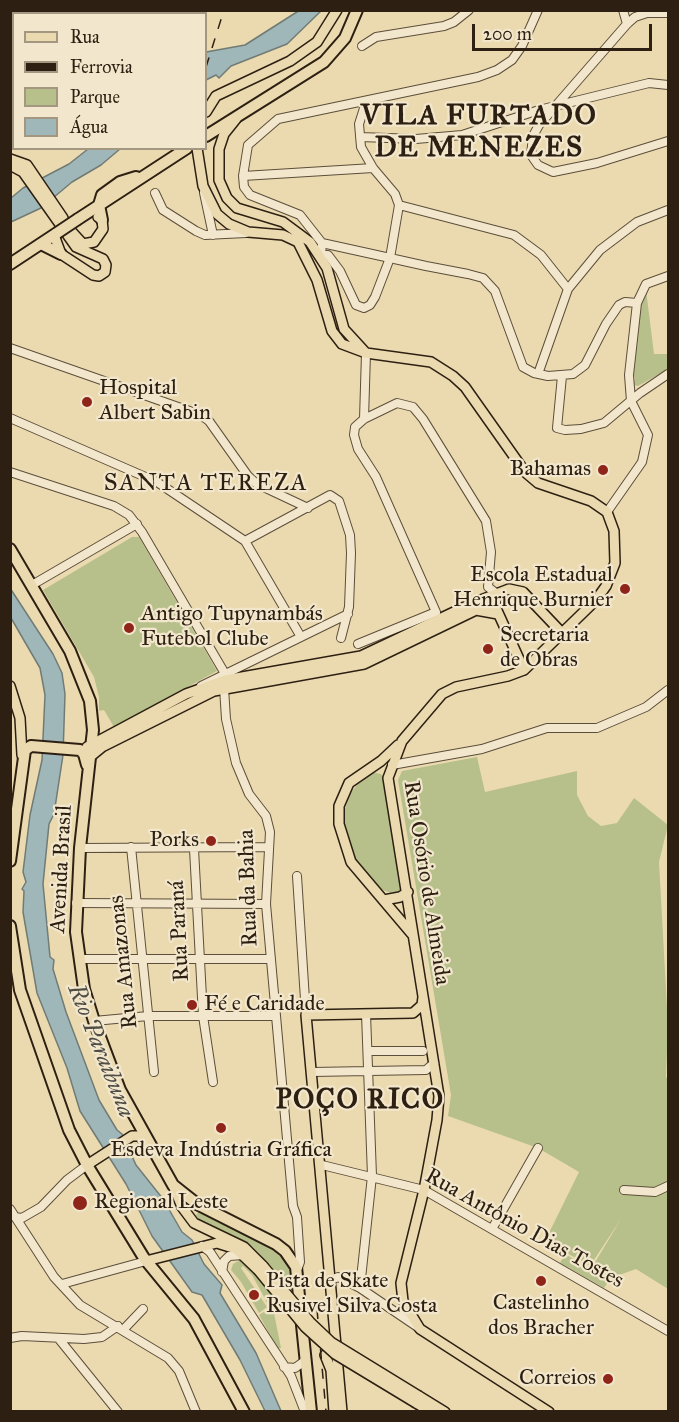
<!DOCTYPE html>
<meta charset="utf-8">
<style>
body{margin:0}
#map{position:relative;width:679px;height:1422px;overflow:hidden;background:#ebdab0;font-family:"IM FELL Great Primer",serif}
canvas{display:block}
.frame{position:absolute;inset:0;border:12px solid #2d2012;pointer-events:none}
.legend{position:absolute;left:12px;top:12px;width:195px;height:138px;box-sizing:border-box;background:#f2e7cc;border:2px solid #a39782;margin:0;padding:8px 10px;list-style:none;font-size:18px;color:#2d2012}
.legend li{display:flex;align-items:center;gap:12px;height:30px}
.legend b{width:30px;border:2px solid #a39782}
.scale{position:absolute;left:472px;top:24px;width:180px;height:27px;box-sizing:border-box;border:3px solid #2d2012;border-top:0;padding-left:8px;font-size:18px;line-height:21px;white-space:nowrap;color:#2d2012;-webkit-text-stroke:4px #f2e7cc;paint-order:stroke}
</style>
<div id="map">
<canvas width="679" height="1422"></canvas>
<div class="frame"></div>
<ul class="legend">
<li><b style="height:8px;background:#ebdab0"></b>Rua</li>
<li><b style="height:8px;background:#2d2012"></b>Ferrovia</li>
<li><b style="height:16px;background:#b7c08b"></b>Parque</li>
<li><b style="height:16px;background:#9fb7b8"></b>Água</li>
</ul>
<div class="scale">200 m</div>
</div>
<script>
const ctx = document.querySelector('canvas').getContext('2d');
ctx.lineJoin = 'round';
function paint(path, color) {
  ctx.fillStyle = color;
  ctx.fill(path, 'evenodd');
}
function toPath(rows) {
  const path = new Path2D();
  for (const r of rows) {
    path.moveTo(r[0], r[1]);
    for (let i = 2; i < r.length; i += 2) path.lineTo(r[i], r[i + 1]);
  }
  return path;
}
function strokePath(path, color, width, dash) {
  ctx.strokeStyle = color;
  ctx.lineWidth = width;
  ctx.lineCap = dash ? 'butt' : 'round';
  ctx.setLineDash(dash || []);
  ctx.stroke(path);
}
function drawText(font, color, halo, rows, align = 'center') {
  ctx.font = font + ' "IM FELL Great Primer",serif';
  ctx.lineWidth = 4.5;
  ctx.setLineDash([]);
  ctx.textBaseline = 'middle';
  ctx.strokeStyle = halo;
  ctx.fillStyle = color;
  for (const [text, x, y, turn = 0] of rows) {
    ctx.save();
    ctx.translate(x, y);
    ctx.rotate((+turn || 0) * Math.PI / 180);
    ctx.textAlign = isNaN(turn) ? turn : align;
    if (halo) ctx.strokeText(text, 0, 0);
    ctx.fillText(text, 0, 0);
    ctx.restore();
  }
}
const green = toPath([
 [646,290,654,354,668,354,668,369,638,386,634,385,635,377,631,376,639,304],
 [132,537,139,537,217,671,114,727,104,710,99,711,99,697,94,677,43,590],
 [477,757,485,792,577,771,577,795,588,816,601,826,617,823,634,798,668,825,659,862,668,1026,666,1077,668,1079,668,1289,636,1269,611,1278,604,1288,560,1263,565,1254,591,1269,621,1219,590,1266,545,1241,579,1172,538,1148,448,1116,451,1095,398,780,402,771],
 [372,772,381,774,386,780,403,890,396,895,380,889,365,874,355,861,345,835,345,809,351,793,358,783],
 [200,1210,278,1249,292,1267,297,1295,253,1247,201,1223,196,1215],
 [240,1260,255,1273,287,1312,274,1313,281,1348,278,1349,259,1315,270,1308,252,1275,243,1266,241,1268,267,1307,259,1313,241,1282,231,1270,233,1264]
]);
const water = toPath([
 [300,10,321,11,287,44,231,66,219,78,216,75,206,80,206,52,245,45,300,10],
 [88,149,120,149,101,165,72,182,41,208,11,222,11,198,23,188,69,164,88,149],
 [10,588,53,654,62,673,65,694,63,755,54,814,49,824,43,884,50,957,54,960,53,969,66,1012,99,1100,117,1130,122,1134,136,1165,163,1199,182,1232,192,1240,204,1264,222,1285,220,1293,256,1353,281,1411,265,1411,240,1360,202,1295,192,1292,152,1236,126,1184,80,1111,67,1068,37,993,23,912,24,891,22,889,26,882,23,872,30,815,42,760,45,695,40,668,11,618,10,588]
]);
const minor = toPath([
 [623,10,627,24],
 [668,13,647,13,635,17,627,24,539,125,533,136,531,155,538,165,553,172,597,163,668,141],
 [76,14,83,10],
 [162,14,165,10],
 [10,16,14,17],
 [362,46,376,37,444,26,454,22,469,10],
 [10,82,14,83],
 [366,102,359,124,361,147,373,168,395,194,399,205,390,258,375,297,370,305,364,308,356,305,340,271,328,255,321,255,322,243,372,254,426,266,468,274,483,278,495,291,523,367,534,373,548,376,573,374,585,365,606,324,619,305,625,302,637,303],
 [360,137,416,139,462,135,539,110,649,83,668,85],
 [243,176,373,168],
 [155,193,163,210,196,231,205,235,246,233],
 [204,193,213,235],
 [399,205,514,235,541,255,568,289],
 [322,243,300,215,250,195,244,187,243,176,248,145,278,119,478,77,497,70,512,60,522,46,538,10],
 [10,348,201,415,209,421,248,476,257,484,308,508],
 [538,374,568,289,600,250,637,222,668,210],
 [562,376,557,428,565,430,581,429,604,423,640,393,668,374],
 [10,418,157,482,245,541,301,637],
 [364,419,366,353],
 [10,472,114,506,129,515,142,532,224,672],
 [607,512,642,462,648,435,631,401,629,375,637,303,646,284,668,276],
 [245,541,330,495,339,501,350,535,351,553,349,607,341,638],
 [32,585,137,524],
 [358,644,436,612,376,477,358,449,354,435,355,427,364,419,397,403,413,407,423,419,486,521,491,552,488,587,497,594],
 [201,686,348,614],
 [224,688,226,719,236,763,249,794,266,816,270,832,266,904,293,1206,297,1217,300,1262,297,1270],
 [392,765,482,749,547,728,597,728,646,707,668,690],
 [131,847,154,1072],
 [80,848,268,847],
 [194,849,203,1016,213,1082],
 [297,876,306,1015],
 [76,903,266,904],
 [79,959,271,959],
 [94,1021,148,1016,276,1016],
 [368,1051,423,1051],
 [312,1072,426,1070,434,1063],
 [322,1165,424,1190,668,1331],
 [624,1190,655,1192,668,1186],
 [10,1209,54,1277,80,1305,168,1358,179,1371,196,1412],
 [15,1217,22,1218,41,1207,67,1180,87,1165],
 [492,1229,538,1148],
 [202,1246,210,1252,291,1376,305,1412],
 [222,1272,224,1261,229,1256,244,1255],
 [331,1280,338,1277,360,1288,419,1328],
 [62,1284,146,1261],
 [360,1288,372,1176,366,1014],
 [123,1330,143,1309],
 [10,1338,22,1336,84,1339,102,1337,118,1326],
 [59,1339,118,1412],
 [284,1367,295,1368,306,1360]
]);
const major = toPath([
 [206,112,216,96,290,61,317,42,337,10],
 [236,119,224,134,219,149,219,180,227,198,237,208,283,222,310,242,327,268,344,329,366,353],
 [197,148,203,186,217,214,229,224,248,232,283,235,298,242,317,280,332,331,342,344,366,353,431,362,453,376,465,387,525,472,538,483,591,501,607,512,614,531,615,563,606,586,596,600,524,670,508,676,456,687,442,694,402,741,388,778,439,1096,437,1120,424,1190,401,1283,403,1301,420,1329,549,1412],
 [10,159,27,165,63,218],
 [10,165,23,172,76,247,103,259,106,265,105,272,99,276,93,275,61,254,54,235],
 [72,232,83,244,94,242,103,229,102,220,98,217],
 [497,594,495,606,524,670],
 [10,686,20,718,22,755],
 [398,745,381,761,349,783,339,806,339,824,351,862,412,934],
 [87,747,186,694,225,680,361,656,473,603,509,589,523,592,562,633],
 [91,756,102,747,214,691,364,664,476,610,498,614],
 [384,900,400,897,408,892],
 [87,1165,132,1136,139,1136,147,1143],
 [173,1185,182,1207,194,1223,244,1247,263,1266],
 [146,1261,217,1243,236,1249,258,1270],
 [325,1355,331,1370,334,1412],
 [419,1396,445,1412],
 [416,1403,431,1412],
 [342,1412,306,1015,413,1013,422,1005,423,997]
]);
const highway = toPath([
 [206,136,324,62,345,38,357,10],
 [78,219,187,148],
 [102,220,99,205,102,195,120,182,136,177],
 [41,244,61,254],
 [10,264,57,233],
 [10,549,70,651,90,701,93,730,80,848,76,932,84,989,94,1021,120,1090,173,1185,197,1204,276,1244,285,1251,296,1267,311,1412],
 [10,861,25,750,31,746,80,750,84,754,87,765],
 [10,926,20,990,69,1130,87,1165,144,1258,194,1319,244,1412]
]);
const rail = toPath([
 [206,67,224,10],
 [317,1309,326,1412]
]);
const majorBridge = toPath([
 [263,1266,310,1322,331,1342,419,1396],
 [258,1270,305,1327,335,1354,416,1403]
]);
const highwayBridge = toPath([
 [57,233,78,219]
]);
const markers = [
 [87,402,6,"#8f2418"],
 [603,470,6,"#8f2418"],
 [625,589,6,"#8f2418"],
 [129,628,6,"#8f2418"],
 [488,649,6,"#8f2418"],
 [211,841,6,"#8f2418"],
 [192,1005,6,"#8f2418"],
 [221,1128,6,"#8f2418"],
 [80,1203,8,"#8f2418"],
 [541,1281,6,"#8f2418"],
 [254,1295,6,"#8f2418"],
 [608,1379,6,"#8f2418"]
];
const poiNames = [
 ["Hospital",99,389],
 ["Albert Sabin",99,414],
 ["Bahamas",591,470,"right"],
 ["Escola Estadual",613,576,"right"],
 ["Henrique Burnier",613,601,"right"],
 ["Antigo Tupynambás",141,615],
 ["Futebol Clube",141,640],
 ["Secretaria",500,636],
 ["de Obras",500,661],
 ["Porks",199,841,"right"],
 ["Fé e Caridade",204,1005],
 ["Esdeva Indústria Gráfica",221,1151,"center"],
 ["Regional Leste",94,1203],
 ["Pista de Skate",266,1282],
 ["Rusivel Silva Costa",266,1307],
 ["Castelinho",541,1304,"center"],
 ["dos Bracher",541,1329,"center"],
 ["Correios",596,1379,"right"]
];
const streetNames = [
 ["Avenida Brasil",62,869,-87],
 ["Rua Osório de Almeida",426,883,81],
 ["Rua da Bahia",249,888,-92],
 ["Rua Paraná",180,931,-93],
 ["Rua Amazonas",124,962,-96],
 ["Rua Antônio Dias Tostes",524,1229,29]
];
const neighbourhoodNames = [
 ["SANTA TEREZA",206,484]
];
const waterNames = [
 ["Rio Paraibuna",100,1051,68]
];
const districtNames = [
 ["VILA FURTADO",479,117],
 ["DE MENEZES",479,149],
 ["POÇO RICO",360,1101]
];
paint(green, '#b7c08b');
paint(water, '#9fb7b8');
strokePath(water, '#717b76', 1.5);
strokePath(minor, '#5c4e3a', 10);
strokePath(major, '#2d2012', 12);
strokePath(highway, '#2d2012', 14);
strokePath(minor, '#f2e7cc', 8);
strokePath(major, '#ebdab0', 9);
strokePath(highway, '#ebdab0', 10);
strokePath(rail, '#2d2012', 1.5, [10, 10]);
strokePath(majorBridge, '#2d2012', 12, []);
strokePath(highwayBridge, '#2d2012', 14, []);
strokePath(majorBridge, '#ebdab0', 9);
strokePath(highwayBridge, '#ebdab0', 10);
for (const [x, y, r, color] of markers) {
  const dot = new Path2D();
  dot.arc(x, y, r, 0, 2 * Math.PI);
  ctx.fillStyle = color;
  ctx.fill(dot);
  strokePath(dot, '#f2e7cc', 2);
}
drawText('22px', '#2d2012', '#f2e7cc', poiNames, 'left');
drawText('22px', '#2d2012', '#f2e7cc', streetNames);
ctx.letterSpacing = '1.5px';
drawText('24px', '#2d2012', '#f2e7cc', neighbourhoodNames);
ctx.letterSpacing = '0px';
drawText('italic 24px', '#4f4d44', '#f2e7cc', waterNames);
ctx.letterSpacing = '1.5px';
drawText('bold 28px', '#2d2012', '#f2e7cc', districtNames);
ctx.letterSpacing = '0px';
</script>
